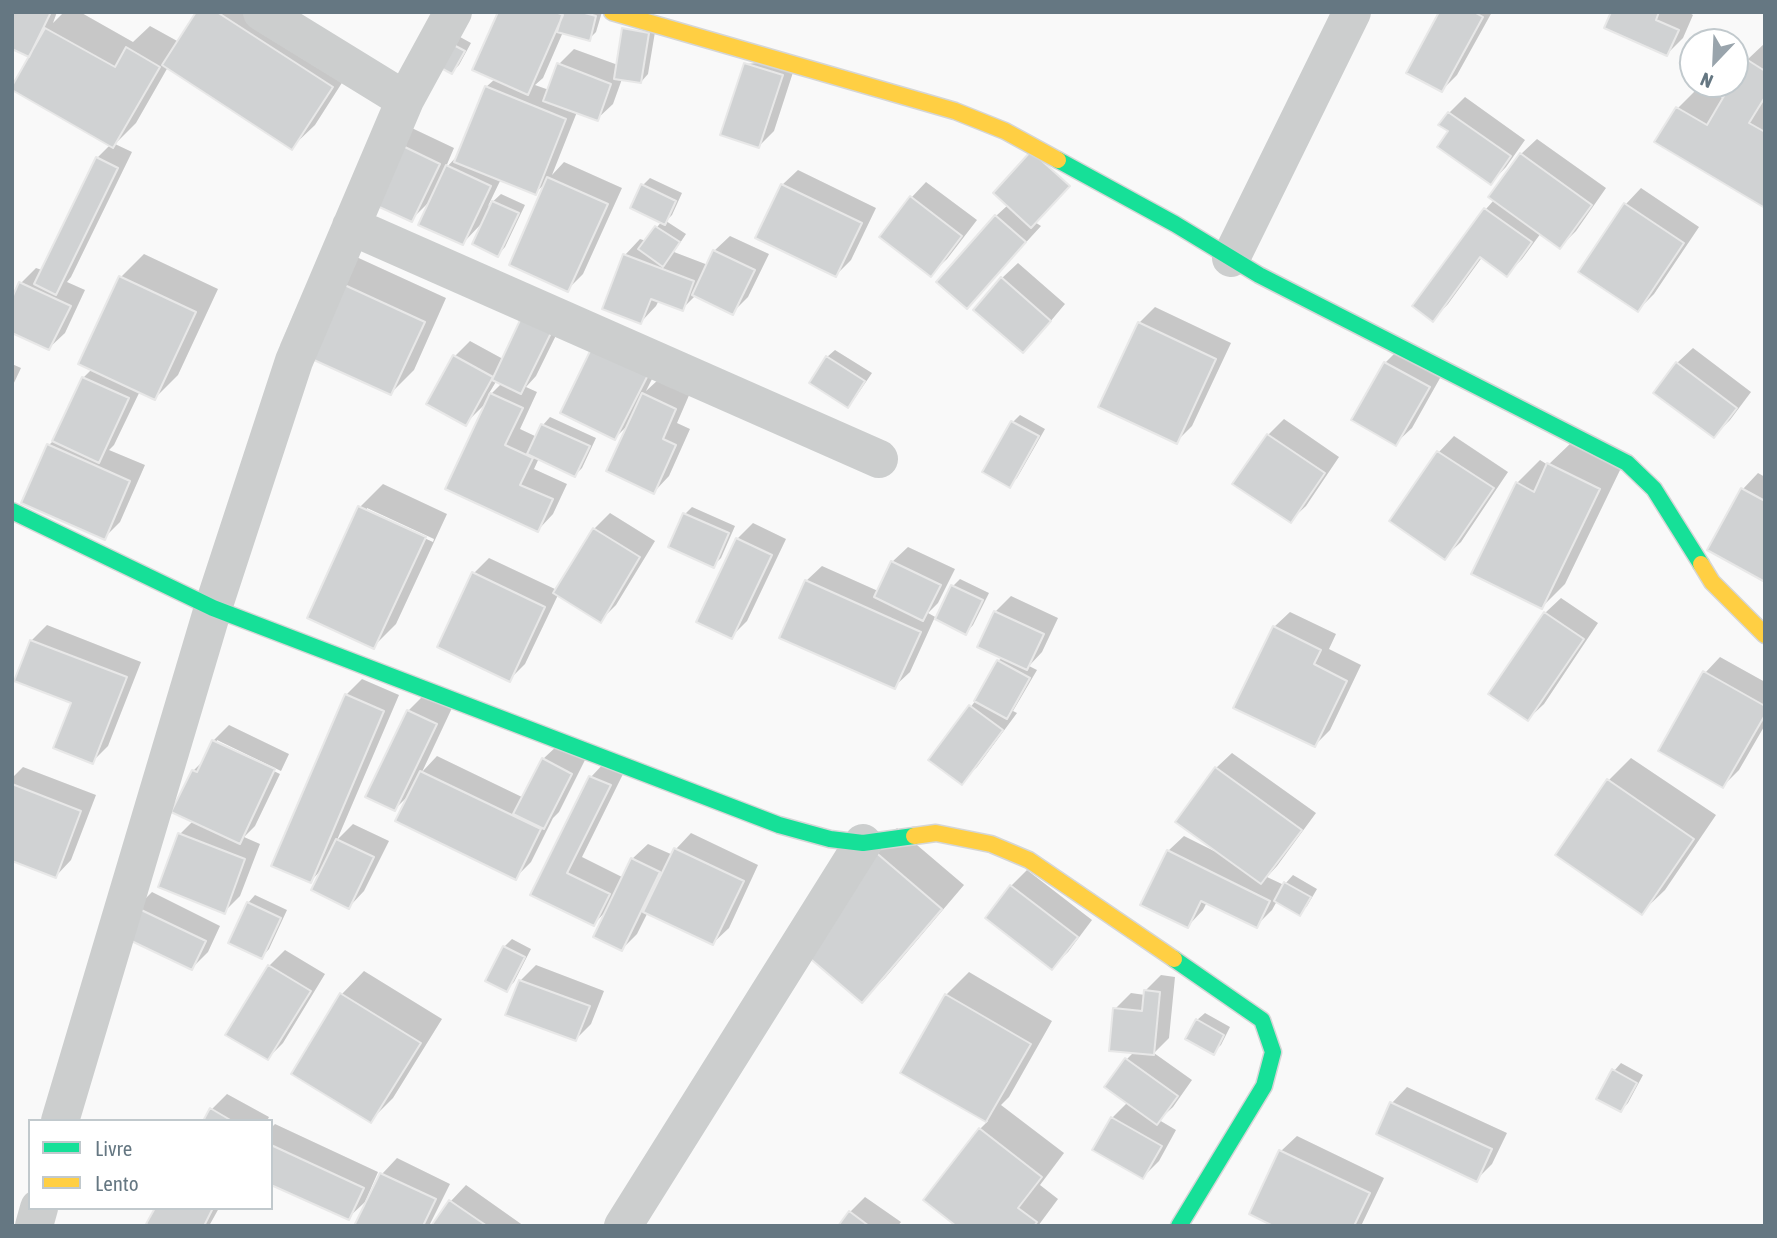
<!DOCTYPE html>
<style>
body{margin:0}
#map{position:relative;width:1777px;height:1238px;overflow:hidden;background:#f9f9f9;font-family:"Asap Condensed",sans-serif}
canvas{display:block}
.frame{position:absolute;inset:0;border:14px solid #657782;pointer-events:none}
.legend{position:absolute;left:28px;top:1119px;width:245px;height:91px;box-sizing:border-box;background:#fff;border:2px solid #c1c9cd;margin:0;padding:9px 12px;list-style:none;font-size:21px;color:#657782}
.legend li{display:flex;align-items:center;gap:14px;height:35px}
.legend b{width:35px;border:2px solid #c1c9cd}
.north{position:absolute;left:1679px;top:28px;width:70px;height:70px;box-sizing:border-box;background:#fff;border:2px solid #c1c9cd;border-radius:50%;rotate:203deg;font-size:19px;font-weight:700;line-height:28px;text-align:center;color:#657782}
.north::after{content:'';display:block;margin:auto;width:24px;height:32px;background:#99a4ac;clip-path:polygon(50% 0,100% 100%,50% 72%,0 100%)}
</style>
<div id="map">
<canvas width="1777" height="1238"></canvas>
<div class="frame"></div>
<ul class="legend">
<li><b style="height:9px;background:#16e098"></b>Livre</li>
<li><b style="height:9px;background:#ffcf43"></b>Lento</li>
</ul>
<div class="north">N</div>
</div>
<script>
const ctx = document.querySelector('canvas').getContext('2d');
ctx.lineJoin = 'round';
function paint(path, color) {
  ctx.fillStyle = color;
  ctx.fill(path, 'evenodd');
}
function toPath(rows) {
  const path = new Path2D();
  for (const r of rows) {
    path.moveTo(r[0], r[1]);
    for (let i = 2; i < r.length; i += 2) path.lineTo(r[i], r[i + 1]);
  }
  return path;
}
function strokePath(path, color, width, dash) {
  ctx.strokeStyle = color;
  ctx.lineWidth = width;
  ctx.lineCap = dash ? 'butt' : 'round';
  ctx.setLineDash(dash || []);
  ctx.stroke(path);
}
const shadow = toPath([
 [12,12,57,12,53,23,64,12,80,12,133,42,150,26,179,42,198,12,275,12,354,64,315,125,292,147,168,67,136,123,115,144,132,152,71,277,67,282,85,290,65,333,49,348,21,283,36,268,42,270,97,158,111,144,35,50,28,55],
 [500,12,602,12,596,32,589,39,563,32,543,78,535,85,549,90,559,64,574,49,618,65,656,26,648,74,641,82,622,79,613,104,597,119,577,112,552,175,564,162,622,188,583,274,568,289,547,182,535,193,501,179,488,206,501,194,525,205,505,247,498,255,483,222,463,243,431,200,411,220,397,121,454,148,445,169,459,154,486,87,495,79],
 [1441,12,1492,12,1457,75,1442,90],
 [1613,12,1688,12,1693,15,1683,38,1667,54],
 [440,26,471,43,459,65,452,72],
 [1765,43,1765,206,1678,108,1701,85,1724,99,1733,84,1735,84,1735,81,1747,60],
 [797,60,774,131,759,146,745,64],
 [1465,97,1525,140,1506,167,1491,183,1450,131,1449,113],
 [1537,139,1606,188,1576,231,1560,247,1541,233,1522,259,1507,274,1483,256,1448,304,1433,320,1414,306,1486,209,1494,200,1521,154],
 [798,170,876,208,851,260,836,275,782,185],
 [650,178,682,193,672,215,666,221,686,234,674,252,708,265,714,251,730,236,769,254,748,297,732,313,696,295,682,309,659,300,656,306,641,322,625,255,640,239,646,241,662,221,643,185],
 [926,182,977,220,947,259,931,274,911,198],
 [1641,188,1699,227,1654,294,1638,310,1580,271,1626,204],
 [1008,205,1041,226,967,307,996,216],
 [339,249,446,298,414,370,391,393,316,272],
 [144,254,218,289,178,375,155,398,140,391,114,445,109,450,145,465,120,522,104,538,49,445,54,440,83,378,92,369,121,277],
 [1018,263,1065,304,1039,335,1002,278],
 [1155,307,1231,343,1192,426,1176,442,1139,323],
 [566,315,536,376,526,387,537,392,520,429,537,437,543,425,550,417,596,438,582,468,575,475,539,458,534,469,567,484,553,514,538,530,448,488,487,402,466,423,455,356,470,341,503,359],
 [497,380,502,383,489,396,488,395],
 [1401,347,1444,371,1412,428,1396,443,1353,419,1385,363],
 [1693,348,1751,392,1730,420,1714,436,1677,363],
 [835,350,872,373,855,398,848,406,827,357],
 [663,357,646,391,659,379,690,393,677,423,690,429,669,476,654,492,629,424,615,438,562,412],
 [12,364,21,368,12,387],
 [1020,415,1045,429,1017,478,1010,485,1012,423],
 [1284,419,1339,457,1306,506,1290,521,1268,435],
 [1454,436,1508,472,1461,542,1445,557,1391,521,1439,452],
 [1572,442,1622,466,1565,584,1542,607,1517,483,1540,460,1548,465],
 [1758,473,1765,477,1765,580,1709,549,1743,489],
 [383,484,447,514,396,624,373,647,360,507],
 [367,508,434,539,433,542,367,512],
 [692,507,735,526,721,558,713,566,685,514],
 [610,513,655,541,616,605,600,621,558,595,525,664,509,680,474,573,489,558,557,590,594,529],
 [753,523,786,539,747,621,731,637,737,539],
 [908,547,955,569,938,603,928,613,937,618,953,586,960,579,989,593,973,625,966,633,935,617,910,672,894,687,806,581,822,566,878,591,892,562],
 [1011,596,1058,618,1042,652,1029,666,1037,670,1013,711,1017,713,977,767,961,782,931,760,976,700,998,661,1003,657,995,612],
 [1561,598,1598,623,1544,704,1528,719,1545,613],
 [1290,612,1336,634,1329,649,1361,665,1330,730,1315,745,1274,627],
 [47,625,141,662,108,746,92,762,73,702,31,641],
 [1720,657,1765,682,1765,725,1739,770,1723,786,1705,673],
 [362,679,399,695,337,840,353,824,389,841,364,891,349,907,322,869,311,881,346,695],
 [424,695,452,708,422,772,437,756,524,798,543,759,559,744,586,758,559,812,553,818,531,862,516,877,410,794,395,809,408,711],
 [229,725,289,754,281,771,217,740,217,744,280,774,255,826,244,837,260,844,240,896,224,912,180,834,194,820,193,771,205,759,213,741],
 [1232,753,1316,813,1277,866,1267,877,1284,885,1293,875,1317,889,1307,906,1300,914,1277,901,1272,910,1256,926,1207,902,1203,910,1188,926,1168,851,1184,836,1214,851,1216,768],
 [1631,758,1716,815,1665,890,1642,912,1608,781],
 [606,761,625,770,582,857,624,878,632,859,648,844,673,855,676,849,691,833,758,865,729,928,713,943,648,912,637,934,622,949,607,910,594,924,533,894,591,777],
 [23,767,96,795,71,860,56,876,12,859,12,778],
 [897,828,964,885,885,978,862,1001,874,851],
 [1027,870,1092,920,1068,952,1052,967,987,918,1011,886],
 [152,892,220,926,208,952,192,968,136,908],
 [255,895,287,910,269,949,262,957,248,903],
 [512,939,531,949,514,982,506,990,488,981,504,947],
 [285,950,325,974,283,1043,268,1058,228,1034,269,966],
 [536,965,604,991,591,1024,576,1039,520,981],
 [364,971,442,1019,393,1098,370,1121,342,994],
 [969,972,1052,1021,1009,1097,1001,1105,1064,1153,1040,1185,1058,1199,1038,1226,959,1226,980,1129,988,1121,902,1072,946,995],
 [1161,975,1175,977,1169,1038,1154,1053,1192,1080,1173,1107,1159,1120,1176,1130,1159,1161,1143,1177,1094,1150,1112,1118,1128,1102,1126,1060,1134,1052,1115,1009,1131,993,1145,995,1145,991],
 [1205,1013,1230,1027,1221,1045,1213,1052,1197,1020],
 [1621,1063,1643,1075,1628,1103,1621,1110,1614,1071],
 [1407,1087,1507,1133,1492,1164,1476,1180,1378,1133,1392,1103],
 [227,1094,269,1117,267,1121,205,1121,212,1109],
 [275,1124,378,1172,365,1202,348,1218,271,1183,271,1128],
 [1297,1136,1384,1178,1361,1226,1277,1226,1281,1151],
 [397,1158,450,1184,429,1226,356,1226,382,1174],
 [466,1185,524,1226,434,1226,451,1201],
 [865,1197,901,1222,898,1226,840,1226,850,1212],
 [157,1208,219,1208,209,1226,153,1226]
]);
const building = toPath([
 [12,12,51,12,29,57,12,49,12,12],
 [196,12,217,12,333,87,292,150,162,65,196,12],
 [498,12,556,12,563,15,528,95,472,70,498,12],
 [563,12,581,12,596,16,590,41,557,32,563,12],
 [1439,12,1474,12,1483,17,1442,92,1406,73,1439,12],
 [1611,12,1659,12,1656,20,1679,30,1667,56,1604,28,1611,12],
 [45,28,115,67,126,47,160,67,113,148,12,90,12,86,45,28],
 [622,28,649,33,641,83,614,79,622,28],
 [431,33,465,51,452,74,419,56,431,33],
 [1746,59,1765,71,1765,97,1749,123,1765,132,1765,208,1654,142,1676,107,1707,125,1731,84,1735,84,1735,77,1746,59],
 [557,63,611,84,598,121,543,101,557,63],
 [744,63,783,75,759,148,720,135,744,63],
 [485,86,566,119,536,195,454,162,485,86],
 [1448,112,1511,156,1491,185,1437,147,1448,131,1438,125,1448,112],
 [380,135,440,164,412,222,375,205,380,135],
 [1031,151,1070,186,1031,228,993,193,1031,151],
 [1520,153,1592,205,1560,249,1488,197,1520,153],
 [96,157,118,168,56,295,34,284,96,157],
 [446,165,491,186,463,245,418,225,446,165],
 [547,177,608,204,568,292,509,265,547,177],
 [641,184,676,201,665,225,630,208,641,184],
 [781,184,862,223,836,277,755,238,781,184],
 [910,196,962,236,931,277,879,237,910,196],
 [492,201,519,213,498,257,472,244,492,201],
 [1624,203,1684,243,1638,312,1578,272,1624,203],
 [1484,208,1532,242,1507,277,1480,257,1433,322,1412,306,1484,208],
 [995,215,1026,242,967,309,936,282,995,215],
 [655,226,680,242,663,267,638,249,655,226],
 [713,250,755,270,733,315,692,295,713,250],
 [623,254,694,281,683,311,651,299,641,324,602,309,623,254],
 [314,271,425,322,391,395,281,345,314,271],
 [119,276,196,312,155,400,78,364,119,276],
 [1001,277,1051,321,1023,353,973,310,1001,277],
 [19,282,71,306,49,350,12,333,12,298,19,282],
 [522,316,552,331,521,394,492,380,522,316],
 [1138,322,1216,359,1177,444,1098,407,1138,322],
 [593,345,649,373,615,440,560,413,593,345],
 [453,355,493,377,466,426,426,404,453,355],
 [826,356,865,381,848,408,809,383,826,356],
 [1384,362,1430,387,1396,446,1351,420,1384,362],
 [1676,362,1737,408,1714,438,1653,393,1676,362],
 [82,377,129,398,99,463,52,441,82,377],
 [490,393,523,408,505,445,533,458,520,485,553,499,538,532,445,489,490,393],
 [642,393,676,409,663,439,676,445,654,494,606,471,642,393],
 [1011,421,1039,436,1010,488,982,472,1011,421],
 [541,424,590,446,575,477,527,454,541,424],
 [1267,434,1325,473,1291,523,1232,484,1267,434],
 [47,444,130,481,105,540,21,503,47,444],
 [1437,451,1494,488,1445,560,1389,521,1437,451],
 [1547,463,1600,489,1542,609,1471,574,1516,482,1534,492,1547,463],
 [1741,488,1765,501,1765,582,1707,550,1741,488],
 [358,506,426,537,374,649,307,618,358,506],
 [683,513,729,533,714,568,668,547,683,513],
 [593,528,640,557,601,623,553,593,593,528],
 [736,538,772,555,732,639,696,622,736,538],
 [891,561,941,585,923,621,874,597,891,561],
 [472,572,545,607,510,682,437,647,472,572],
 [805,580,921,632,895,689,779,638,805,580],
 [951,585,983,600,966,635,935,619,951,585],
 [994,611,1044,634,1027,670,977,647,994,611],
 [1544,612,1584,639,1528,721,1488,694,1544,612],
 [1273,626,1321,650,1314,664,1347,681,1315,747,1233,708,1273,626],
 [30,640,127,677,93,764,53,748,71,703,14,681,30,640],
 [997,660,1030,678,1007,719,974,701,997,660],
 [1703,671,1765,706,1765,715,1723,788,1658,751,1703,671],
 [345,694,384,711,311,883,271,866,345,694],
 [969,705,1003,730,962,785,928,760,969,705],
 [407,710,437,724,395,811,365,797,407,710],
 [212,740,275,769,240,844,171,812,192,770,197,772,212,740],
 [542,758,572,774,544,829,513,814,542,758],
 [1215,767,1302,830,1261,884,1175,822,1215,767],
 [420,771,541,829,516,880,395,821,420,771],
 [589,776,611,785,567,873,610,894,594,926,530,895,589,776],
 [1607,779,1694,839,1642,915,1555,855,1607,779],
 [12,784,81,811,56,878,12,861,12,784],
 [178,833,245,859,225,914,158,887,178,833],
 [336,839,374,857,349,909,311,890,336,839],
 [674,848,744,881,713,945,643,912,674,848],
 [873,850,942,909,862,1003,792,943,873,850],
 [1167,850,1270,901,1257,928,1201,901,1188,928,1140,905,1167,850],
 [631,858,660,872,622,951,593,937,631,858],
 [1284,882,1311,897,1300,916,1274,901,1284,882],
 [1010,885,1078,937,1052,970,985,918,1010,885],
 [247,902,281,918,262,959,228,943,247,902],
 [135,907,206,941,192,970,121,936,135,907],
 [503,946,525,957,507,992,485,981,503,946],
 [268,965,311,991,268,1060,225,1035,268,965],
 [519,980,590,1006,576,1041,505,1015,519,980],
 [1144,990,1160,992,1154,1055,1109,1051,1113,1008,1142,1011,1144,990],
 [340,993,421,1043,371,1123,291,1074,340,993],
 [945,994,1031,1044,986,1122,900,1073,945,994],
 [1196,1019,1224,1035,1214,1055,1185,1039,1196,1019],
 [1125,1058,1178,1096,1157,1125,1104,1087,1125,1058],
 [1612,1069,1637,1083,1621,1112,1596,1099,1612,1069],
 [1390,1102,1492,1149,1477,1182,1376,1134,1390,1102],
 [210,1108,232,1121,203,1121,210,1108],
 [1111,1117,1162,1146,1143,1179,1092,1150,1111,1117],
 [979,1128,1042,1177,1018,1208,1037,1222,1034,1226,956,1226,923,1200,979,1128],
 [271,1145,364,1188,349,1220,271,1185,271,1145],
 [1279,1150,1370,1193,1354,1226,1273,1226,1249,1214,1279,1150],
 [380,1173,436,1199,423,1226,354,1226,380,1173],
 [449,1200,487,1226,431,1226,449,1200],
 [155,1208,213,1208,204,1226,150,1226,146,1224,155,1208],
 [849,1211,869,1226,838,1226,849,1211]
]);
const street = toPath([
 [262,12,405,100],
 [351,226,879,459],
 [1231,258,1352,12],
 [60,1121,213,608,294,361,405,100,453,12],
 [34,1226,39,1208],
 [623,1226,863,843]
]);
const fast = toPath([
 [1058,160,1175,224,1259,275,1627,463,1654,489,1701,564],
 [12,511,213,608,779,825,830,839,863,843,914,836],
 [1174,959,1262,1020,1273,1052,1264,1086,1179,1226]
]);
const slow = toPath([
 [612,12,955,111,1005,131,1058,160],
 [1701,564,1712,582,1765,635],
 [914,836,936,833,991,844,1029,860,1174,959]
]);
paint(shadow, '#0003');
paint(building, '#d0d2d3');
strokePath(building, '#e8e8e8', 2);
strokePath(fast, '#d5d6d6', 19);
strokePath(slow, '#d5d6d6', 19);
strokePath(street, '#cccece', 38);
strokePath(fast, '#16e098', 16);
strokePath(slow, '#ffcf43', 16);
</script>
